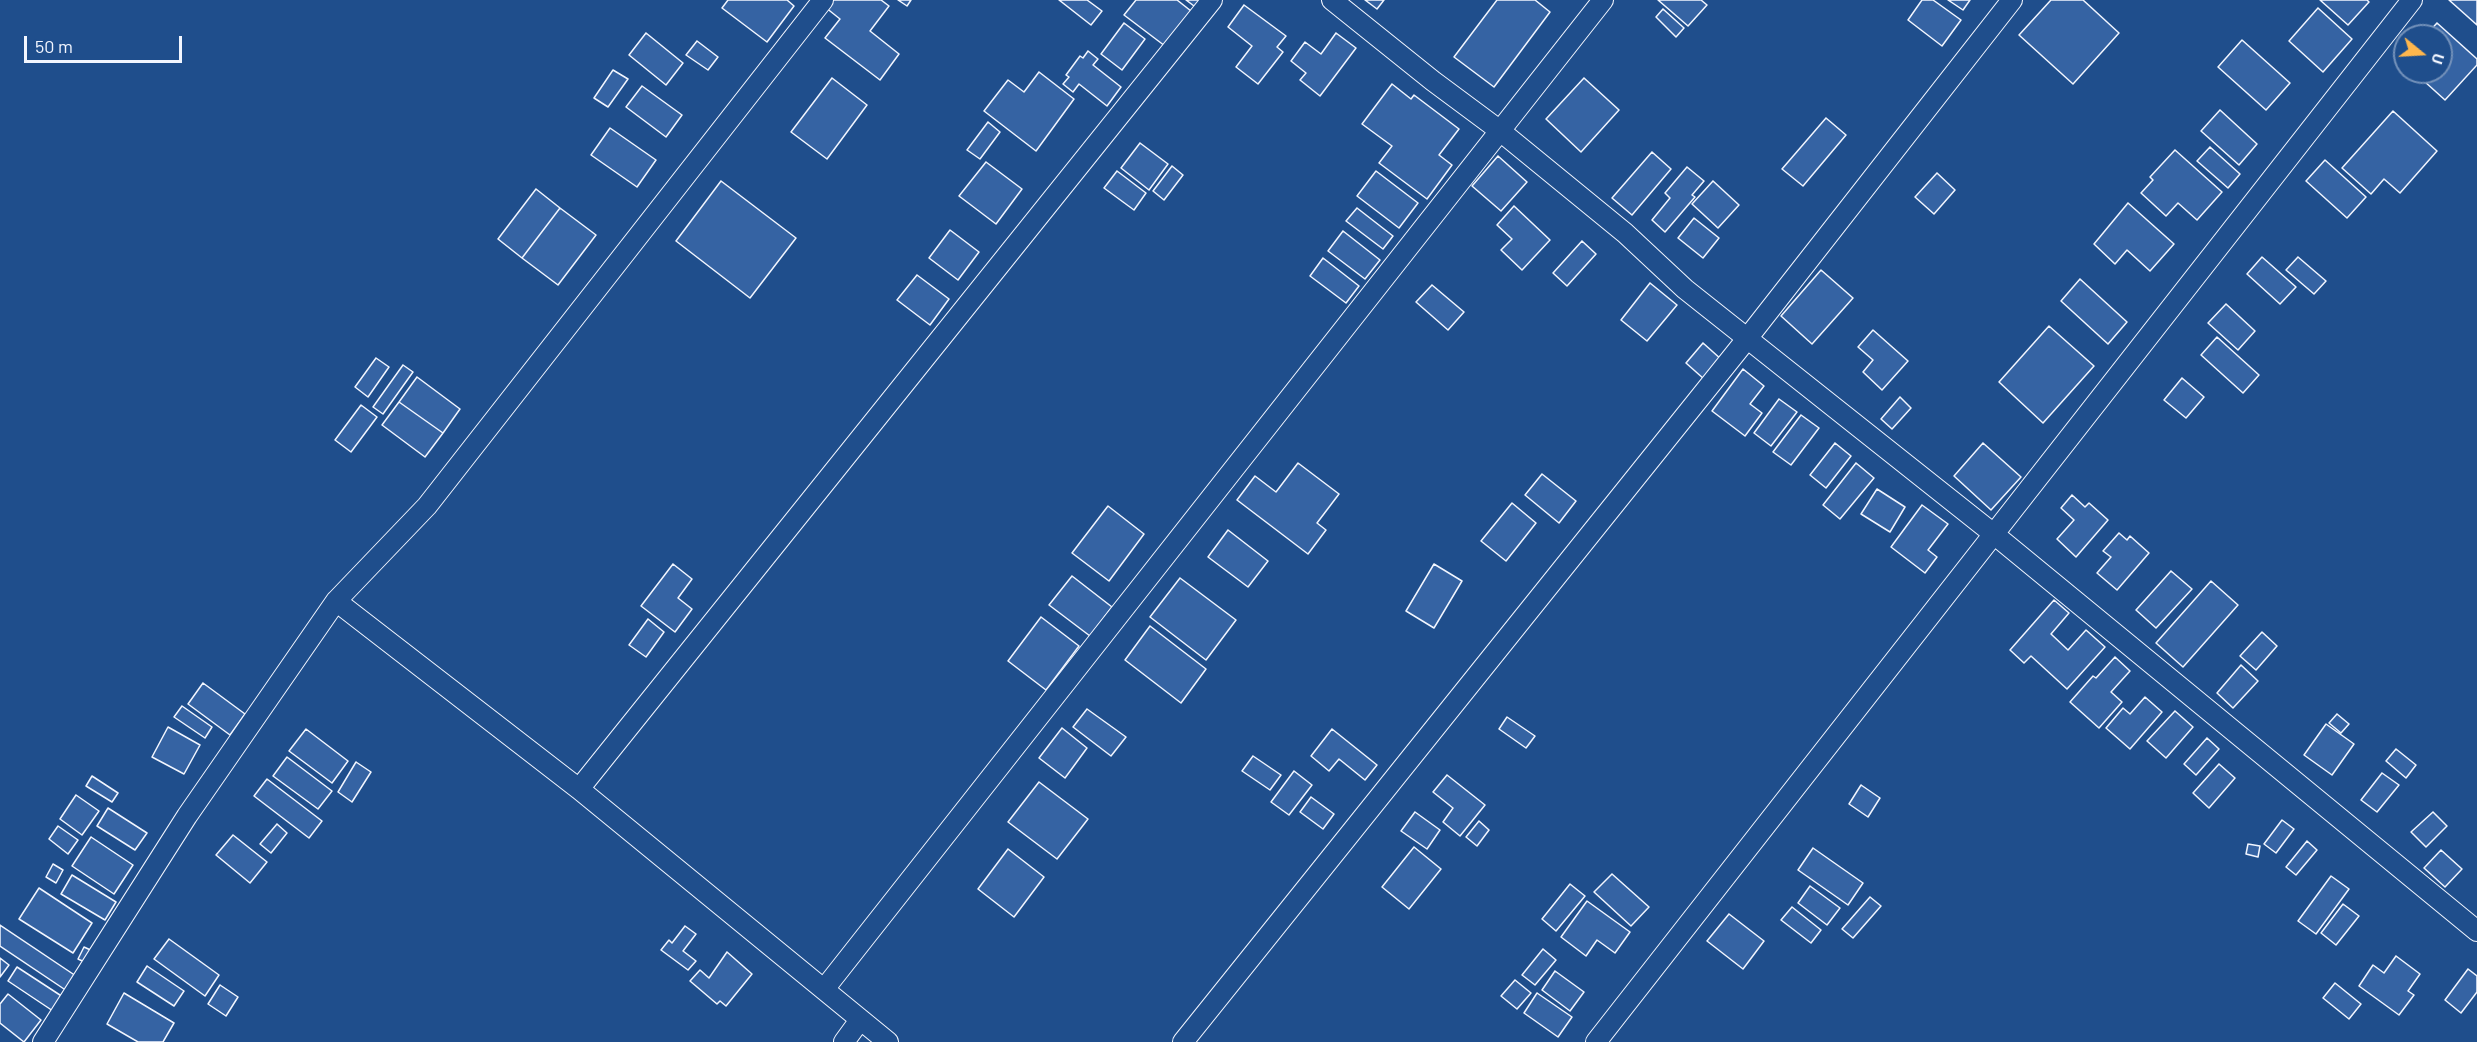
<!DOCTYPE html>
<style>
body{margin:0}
#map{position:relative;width:2477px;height:1042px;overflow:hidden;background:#1f4e8c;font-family:Barlow,sans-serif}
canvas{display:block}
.north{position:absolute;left:2393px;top:24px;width:60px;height:60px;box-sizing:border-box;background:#1f4e8c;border:2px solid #7391ba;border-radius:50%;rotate:108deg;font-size:16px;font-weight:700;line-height:24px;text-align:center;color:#f2f6ff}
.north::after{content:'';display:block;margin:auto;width:21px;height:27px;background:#ffb74d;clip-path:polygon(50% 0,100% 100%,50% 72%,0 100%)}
.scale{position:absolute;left:24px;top:36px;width:158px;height:27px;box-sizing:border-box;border:3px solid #f2f6ff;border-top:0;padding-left:8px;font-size:18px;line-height:21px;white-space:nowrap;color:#f2f6ff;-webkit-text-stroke:4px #1f4e8c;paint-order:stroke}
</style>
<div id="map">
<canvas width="2477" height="1042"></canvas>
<div class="north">U</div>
<div class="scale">50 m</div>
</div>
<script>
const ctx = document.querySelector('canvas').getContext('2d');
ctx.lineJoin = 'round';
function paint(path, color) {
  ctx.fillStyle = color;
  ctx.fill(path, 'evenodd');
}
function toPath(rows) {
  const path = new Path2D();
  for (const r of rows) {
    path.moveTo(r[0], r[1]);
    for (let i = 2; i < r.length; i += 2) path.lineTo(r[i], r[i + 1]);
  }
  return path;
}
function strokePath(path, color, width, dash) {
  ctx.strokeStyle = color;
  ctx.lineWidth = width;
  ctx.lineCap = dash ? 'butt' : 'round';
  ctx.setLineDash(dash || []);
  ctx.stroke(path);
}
const building = toPath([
 [728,0,787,0,794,6,767,42,722,8,728,0],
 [830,0,881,0,889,6,870,31,899,54,880,80,825,38,840,19,825,7,830,0],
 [898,0,911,0,907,6,898,0],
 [1059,0,1087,0,1102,11,1091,25,1059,0],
 [1136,0,1177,0,1191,11,1165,46,1124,15,1136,0],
 [1186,0,1205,0,1198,9,1186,0],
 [1365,0,1384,0,1377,9,1365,0],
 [1497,0,1535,0,1550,12,1494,87,1454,57,1497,0],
 [1658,0,1701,0,1707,5,1688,26,1658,0],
 [1922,0,1933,0,1961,20,1942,46,1908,20,1922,0],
 [1948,0,1970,0,1963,10,1948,0],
 [2051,0,2083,0,2119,33,2073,84,2019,35,2051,0],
 [2320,0,2367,0,2369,2,2348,25,2320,0],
 [2449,0,2477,0,2477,25,2449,0],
 [1244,5,1286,36,1277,47,1283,52,1258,84,1236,67,1252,46,1228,27,1244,5],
 [2318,8,2352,39,2323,72,2289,41,2318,8],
 [1663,9,1684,28,1676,37,1656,17,1663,9],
 [1124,23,1145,39,1122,70,1101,54,1124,23],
 [2437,23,2477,59,2477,65,2445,100,2414,72,2441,72,2441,36,2425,36,2437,23],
 [646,33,683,63,666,85,629,55,646,33],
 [1336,33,1356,48,1320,96,1300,80,1306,73,1291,61,1305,42,1321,54,1336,33],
 [2242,40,2290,83,2266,110,2218,67,2242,40],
 [697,41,718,57,708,70,686,55,697,41],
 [1088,51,1098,59,1093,65,1121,87,1107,106,1079,84,1073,92,1063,84,1069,77,1066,75,1080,56,1083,58,1088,51],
 [613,70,628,79,608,107,594,98,613,70],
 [1039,72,1074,99,1036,151,984,111,1008,80,1024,92,1039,72],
 [832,78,867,105,827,159,791,132,832,78],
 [1584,78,1619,110,1581,152,1546,119,1584,78],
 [1392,84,1411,99,1414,95,1459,129,1439,155,1452,165,1427,199,1379,163,1392,146,1362,124,1392,84],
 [642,86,682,115,666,137,626,107,642,86],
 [2220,110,2257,144,2239,165,2201,131,2220,110],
 [2393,111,2437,151,2400,193,2384,179,2371,194,2342,168,2393,111],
 [1826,118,1846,135,1803,186,1782,169,1826,118],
 [988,122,1000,132,980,159,967,150,988,122],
 [610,128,656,160,637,187,591,155,610,128],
 [1140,143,1168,164,1149,190,1121,168,1140,143],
 [2210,147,2240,174,2228,188,2197,161,2210,147],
 [2175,150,2222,192,2197,220,2178,203,2166,216,2141,193,2153,180,2150,177,2175,150],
 [1652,152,1671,169,1632,215,1612,198,1652,152],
 [1498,156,1527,182,1501,211,1472,186,1498,156],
 [2325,160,2366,197,2347,218,2306,181,2325,160],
 [986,162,1022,189,996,224,959,196,986,162],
 [1172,166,1183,175,1164,200,1153,191,1172,166],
 [1687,167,1704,181,1692,195,1695,197,1665,232,1652,220,1670,198,1665,193,1687,167],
 [1117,171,1146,193,1134,210,1104,188,1117,171],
 [1376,171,1418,203,1399,228,1357,196,1376,171],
 [1937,173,1955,190,1934,214,1915,197,1937,173],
 [721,181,796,238,750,298,676,241,721,181],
 [1713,181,1739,205,1718,228,1692,204,1713,181],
 [536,189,560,208,522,258,498,239,536,189],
 [2128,203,2174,244,2150,271,2127,250,2115,264,2094,244,2128,203],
 [1514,206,1550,240,1522,270,1501,250,1512,239,1497,225,1514,206],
 [560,208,596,235,558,285,522,258,560,208],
 [1357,208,1393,236,1383,249,1346,221,1357,208],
 [1694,218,1719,238,1703,258,1678,238,1694,218],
 [950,230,979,252,958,280,929,258,950,230],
 [1343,231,1380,260,1365,279,1328,251,1343,231],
 [1582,241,1596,254,1567,286,1553,273,1582,241],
 [2262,257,2296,287,2280,304,2247,274,2262,257],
 [2298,257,2326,281,2314,294,2286,270,2298,257],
 [1323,258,1359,286,1346,303,1310,276,1323,258],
 [1821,270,1853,298,1812,344,1781,316,1821,270],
 [917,275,949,299,930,325,897,300,917,275],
 [2080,279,2127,322,2108,344,2061,301,2080,279],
 [1650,283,1677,305,1647,341,1621,320,1650,283],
 [1432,285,1464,312,1448,330,1416,302,1432,285],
 [2226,304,2255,331,2238,350,2208,323,2226,304],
 [2049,326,2094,366,2043,423,1999,382,2049,326],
 [1873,330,1908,361,1882,390,1863,372,1873,360,1858,347,1873,330],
 [2217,337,2259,375,2243,393,2201,355,2217,337],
 [1703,343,1722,360,1704,379,1686,363,1703,343],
 [376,358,389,367,368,397,355,387,376,358],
 [403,365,413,372,383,414,373,407,403,365],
 [1743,369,1764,386,1750,404,1762,413,1745,436,1712,411,1743,369],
 [417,377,460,409,443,433,399,402,417,377],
 [2182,378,2204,397,2186,418,2164,400,2182,378],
 [1900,397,1911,408,1892,429,1881,419,1900,397],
 [1779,399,1797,412,1771,446,1754,433,1779,399],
 [399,402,443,433,425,457,382,425,399,402],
 [361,405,377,417,351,452,335,440,361,405],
 [1801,415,1819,428,1791,465,1773,452,1801,415],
 [1835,443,1851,456,1826,488,1810,475,1835,443],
 [1983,443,2021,477,1991,510,1954,476,1983,443],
 [1298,463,1339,494,1317,523,1326,530,1308,554,1237,500,1255,476,1276,492,1298,463],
 [1856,463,1874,478,1840,519,1823,505,1856,463],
 [1542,474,1576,501,1559,523,1525,495,1542,474],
 [1877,489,1905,507,1890,532,1861,514,1877,489],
 [2072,495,2085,507,2089,503,2108,520,2076,557,2057,539,2074,520,2061,508,2072,495],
 [1512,503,1536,523,1506,561,1481,541,1512,503],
 [1922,505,1948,524,1928,550,1937,557,1925,573,1891,547,1922,505],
 [1108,506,1144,534,1109,581,1072,553,1108,506],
 [1228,530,1268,561,1248,587,1208,557,1228,530],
 [2119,533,2127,540,2130,536,2149,553,2117,590,2097,573,2111,557,2103,551,2119,533],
 [673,564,692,579,678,598,692,609,675,632,641,606,673,564],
 [1434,564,1462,581,1434,628,1406,611,1434,564],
 [2171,571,2192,589,2156,628,2136,610,2171,571],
 [1072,576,1112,607,1090,636,1049,605,1072,576],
 [1180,578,1236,620,1206,660,1150,617,1180,578],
 [2211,581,2238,605,2183,667,2156,643,2211,581],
 [2054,600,2069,613,2051,634,2068,650,2086,630,2105,647,2067,689,2031,656,2024,663,2010,650,2054,600],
 [1041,617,1079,646,1046,690,1008,661,1041,617],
 [648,619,664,632,646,657,629,645,648,619],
 [1150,626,1206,669,1181,703,1125,660,1150,626],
 [2262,632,2277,646,2256,670,2240,656,2262,632],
 [2115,657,2130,671,2111,692,2122,702,2099,728,2070,702,2093,676,2096,678,2115,657],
 [2241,665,2258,681,2233,708,2217,693,2241,665],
 [203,683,245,714,230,735,188,704,203,683],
 [2145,697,2162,712,2130,749,2106,728,2123,708,2130,714,2145,697],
 [182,706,212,727,205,738,174,717,182,706],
 [1087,709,1126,737,1111,756,1073,727,1087,709],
 [2175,711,2193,727,2166,758,2147,741,2175,711],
 [2337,714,2349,724,2341,733,2329,723,2337,714],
 [1507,717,1535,736,1526,748,1499,729,1507,717],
 [2326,724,2354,744,2332,775,2304,755,2326,724],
 [168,727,200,745,184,774,152,757,168,727],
 [1062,728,1087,748,1065,778,1039,758,1062,728],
 [306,729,348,761,332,783,289,751,306,729],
 [1332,729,1377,765,1365,780,1339,759,1329,771,1311,756,1332,729],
 [2207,738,2219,749,2196,775,2184,764,2207,738],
 [2396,749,2416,765,2406,778,2386,761,2396,749],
 [1253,756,1281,775,1270,790,1242,771,1253,756],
 [287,757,332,791,318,809,273,776,287,757],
 [356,762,371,772,352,802,338,792,356,762],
 [2219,764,2235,778,2209,808,2193,793,2219,764],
 [1294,771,1312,785,1289,815,1271,802,1294,771],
 [2382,773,2399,785,2377,812,2361,800,2382,773],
 [1447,775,1485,805,1460,836,1443,822,1453,808,1433,792,1447,775],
 [92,776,118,793,112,802,86,786,92,776],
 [267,779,322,821,309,838,254,796,267,779],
 [1039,782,1088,819,1057,859,1008,822,1039,782],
 [1861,785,1880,798,1868,817,1849,804,1861,785],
 [76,795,99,811,82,835,60,819,76,795],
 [1311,797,1334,814,1323,829,1300,812,1311,797],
 [108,808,147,833,135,850,97,826,108,808],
 [1415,812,1440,830,1427,849,1401,831,1415,812],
 [2433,812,2447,826,2426,847,2411,832,2433,812],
 [2282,820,2294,829,2276,853,2264,844,2282,820],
 [1479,821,1489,830,1477,846,1466,837,1479,821],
 [277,824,287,833,271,853,260,844,277,824],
 [58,826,78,840,68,854,49,839,58,826],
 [233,835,267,862,250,883,216,855,233,835],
 [91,837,133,865,114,894,72,866,91,837],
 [2307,841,2317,850,2296,875,2286,867,2307,841],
 [2248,844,2260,846,2258,857,2246,854,2248,844],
 [1414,847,1441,869,1409,909,1382,887,1414,847],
 [1813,848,1863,883,1848,905,1798,870,1813,848],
 [1008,849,1044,877,1014,917,978,889,1008,849],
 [2441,850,2462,869,2445,887,2424,868,2441,850],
 [53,864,63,870,56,883,46,877,53,864],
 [1612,874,1649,907,1631,926,1594,892,1612,874],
 [72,875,116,902,105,920,61,894,72,875],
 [2331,876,2349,889,2316,934,2298,921,2331,876],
 [1570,884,1585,896,1556,931,1542,919,1570,884],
 [1810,886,1840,908,1827,925,1798,903,1810,886],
 [39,888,92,923,73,953,19,919,39,888],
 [1870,897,1881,906,1853,938,1842,929,1870,897],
 [1587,901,1630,932,1615,953,1597,940,1586,956,1561,937,1587,901],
 [2343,904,2359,916,2336,945,2321,933,2343,904],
 [1792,907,1821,930,1811,943,1781,920,1792,907],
 [1729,914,1764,941,1743,969,1707,941,1729,914],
 [0,925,76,976,67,991,0,946,0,925],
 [685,926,696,934,683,951,696,961,688,970,661,950,669,940,672,943,685,926],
 [169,939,219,975,205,996,154,959,169,939],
 [84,947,97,953,91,965,78,959,84,947],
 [1543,949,1556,960,1535,985,1522,975,1543,949],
 [727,952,752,974,726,1006,720,1001,717,1004,690,981,700,970,709,978,727,952],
 [2396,956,2420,974,2408,991,2414,995,2399,1015,2359,986,2373,965,2384,973,2396,956],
 [0,958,9,965,0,977,0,958],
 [147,966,184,991,174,1006,137,982,147,966],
 [17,967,63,997,53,1011,8,981,17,967],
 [2468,969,2477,976,2477,992,2461,1013,2445,1000,2468,969],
 [1555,971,1584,992,1570,1011,1542,990,1555,971],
 [1515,980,1531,993,1517,1009,1501,996,1515,980],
 [2335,983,2361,1004,2349,1019,2323,998,2335,983],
 [220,985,238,997,226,1016,208,1004,220,985],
 [124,993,174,1023,163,1042,138,1042,107,1024,124,993],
 [1537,993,1572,1017,1558,1037,1524,1013,1537,993],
 [8,994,41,1020,24,1042,0,1023,0,1004,8,994]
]);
const street = toPath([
 [1332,0,1433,81,1499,130,1625,233,1685,289,1995,535,2477,931],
 [336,601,579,789,888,1042],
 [579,789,1212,0],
 [825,988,1603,0],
 [43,1042,187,816,336,601,427,506,823,0],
 [844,1042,860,1020],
 [1183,1042,1746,340,2012,0],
 [1596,1042,2412,0]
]);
paint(building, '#3563a3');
strokePath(building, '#f2f6ff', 1.5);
strokePath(street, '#f2f6ff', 22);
strokePath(street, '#1f4e8c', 20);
</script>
